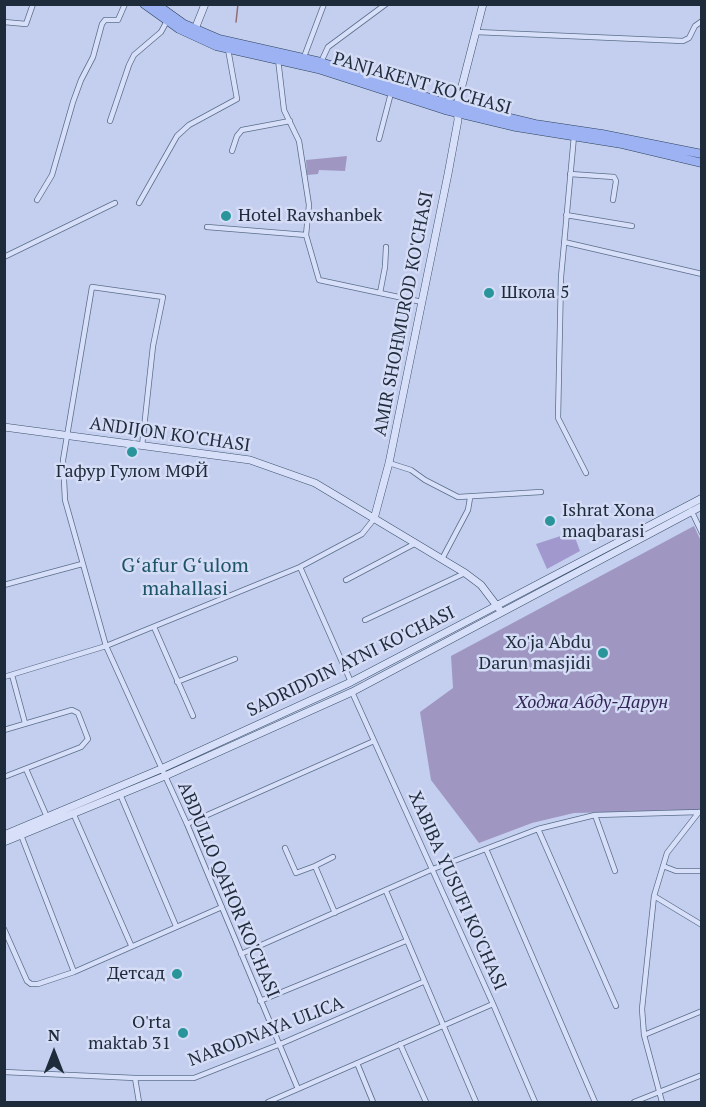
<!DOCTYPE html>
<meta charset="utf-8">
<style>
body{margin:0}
#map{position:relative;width:706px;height:1107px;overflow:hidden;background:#c4cfef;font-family:"PT Serif",serif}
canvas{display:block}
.frame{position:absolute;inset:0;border:6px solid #1e2b3a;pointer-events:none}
.north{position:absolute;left:24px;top:1023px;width:60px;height:60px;-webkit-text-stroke:4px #d4dcf6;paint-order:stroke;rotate:0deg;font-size:16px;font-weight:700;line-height:24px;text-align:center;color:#1e2b3a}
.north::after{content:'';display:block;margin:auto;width:21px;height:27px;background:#1e2b3a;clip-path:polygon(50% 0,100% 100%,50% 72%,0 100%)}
</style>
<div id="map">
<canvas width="706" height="1107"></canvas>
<div class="frame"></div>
<div class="north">N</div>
</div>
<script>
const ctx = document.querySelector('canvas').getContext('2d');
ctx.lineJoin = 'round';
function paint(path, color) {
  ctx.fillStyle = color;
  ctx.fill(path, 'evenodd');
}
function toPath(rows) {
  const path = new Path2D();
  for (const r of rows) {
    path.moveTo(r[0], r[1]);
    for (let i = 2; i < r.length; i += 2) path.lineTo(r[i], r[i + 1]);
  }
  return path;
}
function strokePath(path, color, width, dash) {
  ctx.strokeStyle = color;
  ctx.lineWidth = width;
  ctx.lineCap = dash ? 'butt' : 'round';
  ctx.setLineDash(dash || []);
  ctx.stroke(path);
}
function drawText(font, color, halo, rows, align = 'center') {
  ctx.font = font + ' "PT Serif",serif';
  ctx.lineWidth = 5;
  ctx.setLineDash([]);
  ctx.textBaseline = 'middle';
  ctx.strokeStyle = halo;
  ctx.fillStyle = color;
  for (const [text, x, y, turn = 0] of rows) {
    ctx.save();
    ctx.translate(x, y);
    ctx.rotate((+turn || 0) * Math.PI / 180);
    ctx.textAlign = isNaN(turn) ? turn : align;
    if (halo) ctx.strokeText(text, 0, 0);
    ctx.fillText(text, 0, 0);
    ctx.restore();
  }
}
const green = toPath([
 [573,532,580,551,547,569,536,544]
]);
const cemetery = toPath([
 [347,156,345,171,319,170,318,174,307,175,306,160],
 [694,526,702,543,701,810,574,813,532,823,479,843,431,780,420,712,453,688,451,656]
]);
const stream = toPath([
 [236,22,238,4]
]);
const street = toPath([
 [4,22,26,24,33,4],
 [476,32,683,41,689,38,695,26,702,21],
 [304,57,324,4],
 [278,59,284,110,299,141,309,205,306,235,319,280,422,302],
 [321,62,328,47,386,4],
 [110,121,129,65,134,55,161,32,167,21],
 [574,136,561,277,558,418,586,473],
 [379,139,391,93],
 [232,151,237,136,242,130,290,121],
 [570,174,614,177,616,181,613,200],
 [37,200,52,175,73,102,81,80,93,57,102,24,105,20,118,20,125,4],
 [139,203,177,136,189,125,237,99,228,49],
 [566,215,632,226],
 [207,227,306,235],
 [564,242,702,274],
 [4,257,115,203],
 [380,293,385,267,386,247],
 [142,446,153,346,163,297,92,287,63,460,65,500,106,646,187,824,298,1089],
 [389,463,411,470,425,480,458,497,541,492],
 [691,510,702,533],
 [442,559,468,510,470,498],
 [300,567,351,682],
 [346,580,416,543],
 [4,585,82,564],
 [365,620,465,573],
 [154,627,193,716],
 [12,675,25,723],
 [4,677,106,646,300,567,362,534,374,519],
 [177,682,235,659],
 [352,692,493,1004,535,1102],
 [4,730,72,710,78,713,88,739,81,747,4,777],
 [26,769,47,817],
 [120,794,176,926],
 [74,815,131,945],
 [595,815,615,871],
 [187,824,374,741],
 [538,829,616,1006],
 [21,835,74,972],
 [285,848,296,873,315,866,335,913],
 [486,849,595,1102],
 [315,866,333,857],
 [663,866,676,871,702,871],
 [386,891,476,1102],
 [654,896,702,925],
 [4,929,27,981,31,984,38,984,74,972,222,907],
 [241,954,433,869,538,829,595,815,699,812],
 [260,1001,406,941],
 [644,1035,702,1011],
 [400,1044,426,1102],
 [357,1063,373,1102],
 [4,1072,135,1078,194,1078,278,1045,423,982],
 [135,1078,139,1102],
 [268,1102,493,1004],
 [634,1102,702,1075],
 [662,1102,644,1035,642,1009,654,896,667,853,699,812]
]);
const secondary = toPath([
 [195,29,205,4],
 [4,427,250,460,315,483,465,573,481,585,500,610],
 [374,519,389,463,448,174,458,120,457,105,483,4],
 [4,835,161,769,351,682,702,498],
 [4,842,165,776,352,692,702,506]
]);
const primary = toPath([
 [144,4,179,29,216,46,318,69,445,110,516,127,622,144,702,163],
 [156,4,184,24,219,39,321,62,439,101,535,124,602,134,702,154]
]);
const markers = [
 [226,216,6,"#29959a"],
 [489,293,6,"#29959a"],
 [132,452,6,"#29959a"],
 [550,521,6,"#29959a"],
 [603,653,6,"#29959a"],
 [177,974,6,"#29959a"],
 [183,1033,6,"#29959a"]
];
const streetNames = [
 ["PANJAKENT KO'CHASI",422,84,16],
 ["AMIR SHOHMUROD KO'CHASI",404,314,-79],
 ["ANDIJON KO'CHASI",170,435,8],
 ["SADRIDDIN AYNI KO'CHASI",351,662,-26],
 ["ABDULLO QAHOR KO'CHASI",228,890,67],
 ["XABIBA YUSUFI KO'CHASI",457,891,66],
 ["NARODNAYA ULICA",266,1032,-21]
];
const poiNames = [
 ["Hotel Ravshanbek",238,216],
 ["Школа 5",501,293],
 ["Гафур Гулом МФЙ",132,472,"center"],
 ["Ishrat Хоnа",562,511],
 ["mаqbаrasi",562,532],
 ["Xo'ja Abdu",591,643,"right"],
 ["Darun masjidi",591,664,"right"],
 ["Детсад",165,974,"right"],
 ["O'rta",171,1023,"right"],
 ["maktab 31",171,1044,"right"]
];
const parkNames = [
 ["Ходжа Абду-Дарун",592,703]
];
const neighbourhoodNames = [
 ["Gʻafur Gʻulom",185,566],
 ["mahallasi",185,589]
];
paint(green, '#a198ce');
paint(cemetery, '#9f97c2');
strokePath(stream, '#916d74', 1.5);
strokePath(street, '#5a6e8a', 6);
strokePath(secondary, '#3d526c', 8);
strokePath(primary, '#2e4258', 9);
strokePath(street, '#d8e0f9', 4.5);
strokePath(secondary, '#d8e0f9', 7);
strokePath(primary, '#9cb2f3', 8);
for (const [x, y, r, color] of markers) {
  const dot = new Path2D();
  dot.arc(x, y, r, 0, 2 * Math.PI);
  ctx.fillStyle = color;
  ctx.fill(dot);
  strokePath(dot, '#d4dcf6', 2);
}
drawText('18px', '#1e2b3a', '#d4dcf6', streetNames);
drawText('18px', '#1e2b3a', '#d4dcf6', poiNames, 'left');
drawText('italic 18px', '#342557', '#d4dcf6', parkNames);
drawText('20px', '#1d5467', '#d4dcf6', neighbourhoodNames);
</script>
